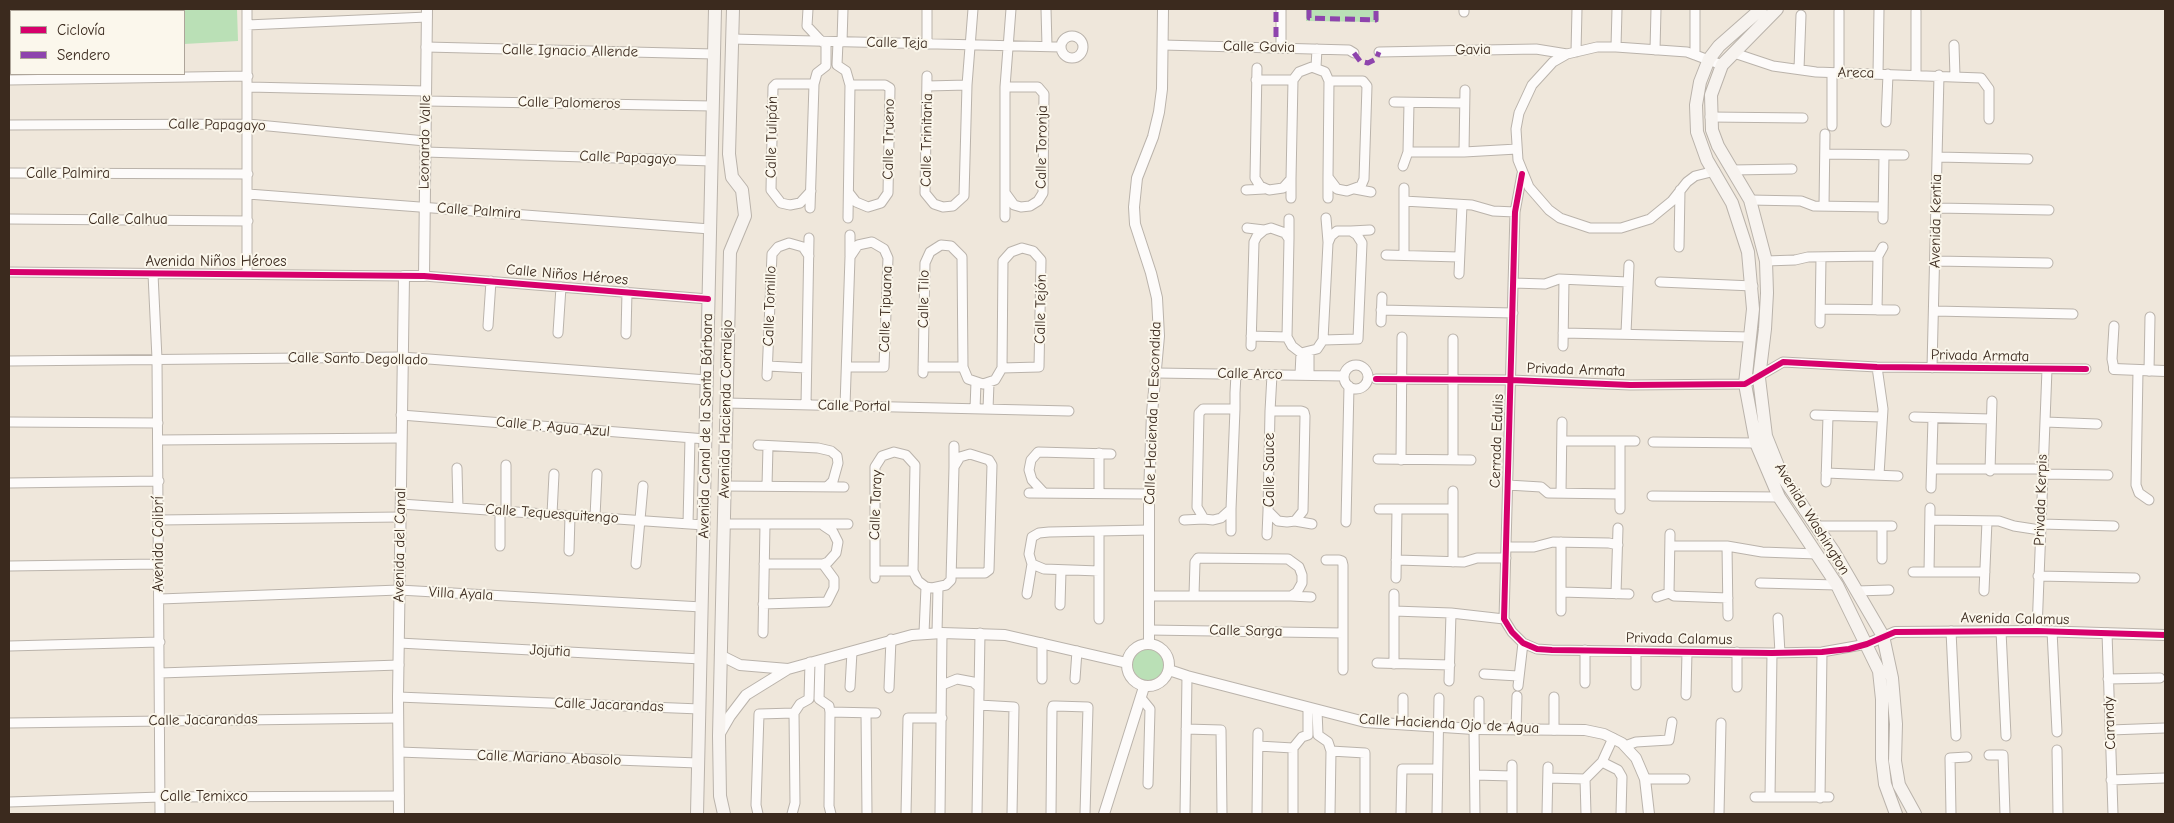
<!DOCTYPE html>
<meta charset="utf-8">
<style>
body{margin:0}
#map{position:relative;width:2174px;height:823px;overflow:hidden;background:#efe7db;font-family:"Comic Neue",sans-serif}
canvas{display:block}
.frame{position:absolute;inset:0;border:10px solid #3b2a1e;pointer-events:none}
.legend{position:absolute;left:10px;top:10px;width:175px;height:65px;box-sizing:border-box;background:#fbf7ec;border:1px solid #aea59a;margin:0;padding:6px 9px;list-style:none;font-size:15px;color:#3b2a1e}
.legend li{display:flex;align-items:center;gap:10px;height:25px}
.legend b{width:25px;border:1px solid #aea59a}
</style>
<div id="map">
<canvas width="2174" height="823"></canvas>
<div class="frame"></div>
<ul class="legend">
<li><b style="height:6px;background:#d6006c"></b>Ciclovía</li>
<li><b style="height:6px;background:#8e44ad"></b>Sendero</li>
</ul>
</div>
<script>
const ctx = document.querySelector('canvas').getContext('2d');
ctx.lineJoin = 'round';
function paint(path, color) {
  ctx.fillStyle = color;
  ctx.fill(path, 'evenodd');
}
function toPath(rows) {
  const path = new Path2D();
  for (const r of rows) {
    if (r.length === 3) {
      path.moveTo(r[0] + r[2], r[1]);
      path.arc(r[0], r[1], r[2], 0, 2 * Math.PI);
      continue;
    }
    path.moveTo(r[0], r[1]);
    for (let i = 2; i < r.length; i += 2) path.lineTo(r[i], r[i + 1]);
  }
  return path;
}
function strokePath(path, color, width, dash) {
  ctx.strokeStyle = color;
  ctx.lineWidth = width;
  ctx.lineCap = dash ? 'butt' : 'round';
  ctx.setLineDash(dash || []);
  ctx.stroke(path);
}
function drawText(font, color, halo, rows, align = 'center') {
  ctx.font = font + ' "Comic Neue",sans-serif';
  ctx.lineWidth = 4;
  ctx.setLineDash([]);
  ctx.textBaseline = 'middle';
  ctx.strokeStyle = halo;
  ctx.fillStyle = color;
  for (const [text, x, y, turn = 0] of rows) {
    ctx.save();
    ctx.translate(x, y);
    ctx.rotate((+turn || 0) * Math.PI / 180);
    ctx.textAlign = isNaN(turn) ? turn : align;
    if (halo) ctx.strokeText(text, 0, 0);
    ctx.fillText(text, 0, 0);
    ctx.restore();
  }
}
const green = toPath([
 [14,9,237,9,238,41,184,44,184,11,14,11],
 [1306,9,1378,9,1379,22,1306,21],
 [1148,664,17]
]);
const minor = toPath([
 [247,9,247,274],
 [808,9,807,26,822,42],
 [1046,9,1047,46],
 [1839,11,1839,73],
 [1916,11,1916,75],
 [1464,12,1464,9],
 [247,25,427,17],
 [1072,47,11],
 [732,39,1061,47],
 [838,42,837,65,846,71,850,85,848,218],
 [842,42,843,9],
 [927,44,927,9],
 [1163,45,1349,50,1354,53],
 [1954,45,1955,76],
 [426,47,714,54],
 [1616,47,1617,9],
 [1281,48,1281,9],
 [1655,50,1656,9],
 [1379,52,1536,49,1567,54],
 [1576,52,1577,9],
 [1734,53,1773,66,1816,72,1981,78,1989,89,1989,119],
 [1695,55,1695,9],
 [1316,67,1317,49],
 [1257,68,1255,178,1260,186,1269,190,1283,188,1291,179,1293,80,1299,72,1312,67,1325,72,1329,81,1328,177,1337,189,1347,191,1361,186,1364,179,1367,86,1363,81,1329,81],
 [1799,69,1801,15],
 [1832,73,1832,126],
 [1878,74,1879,10],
 [927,76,925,193,934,204,943,207,953,206,964,196,967,85,973,9],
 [9,80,248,76],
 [1256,80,1293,80],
 [927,86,967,85],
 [248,87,426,91],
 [1005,87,1038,87,1044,94,1043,193,1038,201,1030,206,1021,207,1014,205,1006,194],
 [426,101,713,106],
 [1394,102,1464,103],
 [1710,117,1803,118],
 [1886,122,1888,74],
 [9,125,248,124,425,141],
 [425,152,712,161],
 [1408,152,1464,152,1517,149],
 [1464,152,1465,90],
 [1825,154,1904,155],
 [1937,157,2028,159],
 [1403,166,1408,152,1409,103],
 [1732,170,1792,169],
 [1715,171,1695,176,1687,182,1672,201,1650,219,1621,228,1590,228,1560,218,1549,210,1529,187,1518,160,1516,129,1519,113,1532,85,1553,62,1567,54,1597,47,1616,47,1687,52,1722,65],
 [9,173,248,174],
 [1522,174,1515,212,1504,619,1512,632,1523,643,1537,649,1552,650,1772,653,1822,652,1867,644],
 [1291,179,1291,198],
 [1404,188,1404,255],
 [1355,189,1371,192],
 [1246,190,1264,189],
 [811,191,800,203,790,205,781,203,771,190,773,87,776,84,814,84],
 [849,193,856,202,868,207,881,203,888,193,890,88,885,85,850,85],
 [248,194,710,229],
 [1328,198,1328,177],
 [1750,200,1801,201,1814,206,1883,207],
 [1404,201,1472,205,1493,211,1515,212],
 [1824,206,1825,134],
 [810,208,814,84,817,73,826,66,826,42],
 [1936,208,2049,210],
 [1005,217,1005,87,1011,9],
 [1326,218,1328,242],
 [9,219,248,221],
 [1289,219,1289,239],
 [1883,219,1884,155],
 [1247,228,1264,230],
 [1351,231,1370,230],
 [850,235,850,256],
 [1679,247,1680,190],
 [1386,255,1459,257],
 [1766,261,1795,260,1808,257,1878,256],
 [1935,261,2048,263],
 [9,272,404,276],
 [153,274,157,359,160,814],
 [1459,274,1462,205],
 [424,276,708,299],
 [1660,282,1753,286],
 [1513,283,1545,284,1559,279,1628,282],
 [1821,309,1895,310],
 [1381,310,1513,313],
 [1877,310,1878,256,1883,247],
 [1934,311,2073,314],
 [1381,322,1382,297],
 [1820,323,1821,257],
 [488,326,491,281],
 [2114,326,2112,359,2114,369],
 [558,333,561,287],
 [1563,333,1750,337],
 [1626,333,1629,265],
 [626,334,627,292],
 [1251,336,1287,337],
 [1453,339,1453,460],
 [1251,346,1254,242,1257,236,1264,230,1271,228,1285,233,1289,239,1287,337,1292,346,1301,353,1317,349,1323,340,1328,243,1331,236,1337,231,1351,231,1357,235,1362,243,1358,339,1323,340],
 [1563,346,1564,280],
 [9,361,402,357,707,380],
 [1356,377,12],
 [768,366,806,368],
 [923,367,963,367],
 [1877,367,1883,409,1879,475],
 [1932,368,1939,75],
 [2138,371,2136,485,2139,493,2149,500],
 [2149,371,2150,317],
 [923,373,925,263,930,252,941,245,951,246,962,257,963,367,968,379,983,384,995,380,1002,368,1003,261,1011,252,1022,248,1033,251,1041,260,1039,367,1002,368],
 [1157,373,1344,376],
 [1300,375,1301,353],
 [1309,375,1309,353],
 [767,376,772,254,778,247,789,243,803,247,809,256],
 [1376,379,1511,380,1630,385,1745,384,1783,362,1877,367,2086,369],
 [726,403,1069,411],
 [806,405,809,238],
 [845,406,850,257,858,245,872,242,884,249,888,258,884,367,847,367],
 [975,409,976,382],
 [988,409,989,383],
 [1235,409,1203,409,1199,413,1197,507,1204,519,1213,520,1221,518,1231,509,1235,409,1235,393,1236,374],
 [1270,411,1301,411,1304,412,1305,416,1303,511,1295,521,1287,522,1278,521,1268,511,1270,411,1272,375],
 [401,415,706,439],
 [1815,415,1881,417],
 [1914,417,1991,419],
 [9,422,158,423],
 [2045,422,2097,424],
 [158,440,401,438],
 [1562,441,1635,441],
 [1653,442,1756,443],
 [758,445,818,448,831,451,837,456,838,463,833,481,827,487],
 [954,446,954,467],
 [1378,459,1471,460],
 [1401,460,1402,337],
 [457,468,458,508],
 [1932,469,2043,469],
 [1990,471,1992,401],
 [1826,473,1898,476],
 [2043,474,2108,475],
 [1826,482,1828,416],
 [9,483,159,481],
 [1508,485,1541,487,1548,493,1619,494],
 [724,486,844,487],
 [767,486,768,446],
 [1931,488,1933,418],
 [1029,493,1149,494],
 [1044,493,1032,480,1029,470,1031,460,1038,452,1111,454],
 [1099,493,1099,453],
 [1561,493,1562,422],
 [1652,496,1779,497],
 [401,504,704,525],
 [1231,509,1231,531],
 [1379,509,1453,509],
 [1620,509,1620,442],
 [500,511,500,546],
 [506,511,506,465],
 [552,514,554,474],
 [595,517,597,474],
 [159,520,400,517],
 [1184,520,1204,519],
 [1930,520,1999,521,2014,526,2040,530],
 [1295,521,1312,524],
 [1346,522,1349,386],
 [688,524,690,438],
 [723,524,848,524],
 [2041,524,2114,526],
 [1816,526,1892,526],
 [1267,535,1268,511],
 [1561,542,1561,611],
 [1670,546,1727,546,1762,552,1817,554],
 [1727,546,1728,616],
 [1506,547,1534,547,1553,542,1609,543,1618,545],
 [569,551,570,516],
 [1882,559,1882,526],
 [1326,560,1339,560,1342,561,1343,565,1343,670],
 [1396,560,1464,562,1477,558,1506,558],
 [1453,562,1453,491],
 [636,564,643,486],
 [764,564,823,564,828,562,836,553,838,542,833,532,824,526],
 [9,566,159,564],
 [875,571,913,571],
 [1099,571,1044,569,1032,564,1029,554,1032,537,1039,533,1049,532,1149,530],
 [1913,572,1985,572],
 [1929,572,1930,508],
 [2038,576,2135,578],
 [875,578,875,467,882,456,894,452,906,455,915,465,913,571,918,581,926,587,932,588,946,585,951,580,954,467,960,457,970,454,989,460,992,465,989,570,985,573,952,573],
 [1396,578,1397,509],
 [1760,583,1837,585],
 [1856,591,1889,590],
 [1984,591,1987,521],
 [1561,592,1629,594],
 [1669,593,1670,534],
 [1027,594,1032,564],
 [1394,594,1394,664],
 [1616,594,1618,528],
 [1149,596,1291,596,1297,592,1302,583,1302,575,1299,567,1288,559,1198,558,1195,562,1194,595],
 [1291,596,1311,597],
 [1657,597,1669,593,1674,596,1728,598],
 [160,599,399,590,702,607],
 [763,604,827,602,834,588,834,579,823,564],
 [1060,605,1061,571],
 [1394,611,1451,613,1504,619],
 [1778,618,1780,653],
 [1099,619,1099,531],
 [1149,630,1343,633],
 [1951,631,1956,736],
 [2001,631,2006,736],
 [2037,631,2047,369],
 [2052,631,2057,732],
 [763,633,765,525],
 [924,633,926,587],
 [937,633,938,588],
 [2107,633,2113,814],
 [399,643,701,659],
 [1042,643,1042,679],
 [9,646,160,642],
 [1585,650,1585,683],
 [1636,651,1636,685],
 [1737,652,1737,687],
 [820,661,819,699,829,706,830,712,829,806,831,814],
 [1377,663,1450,665],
 [160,673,399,665],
 [1484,674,1518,676],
 [1075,679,1077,651],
 [2108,679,2160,678],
 [1449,681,1451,613],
 [942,685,957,679,973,682,979,687],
 [1518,686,1523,643],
 [850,687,852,652],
 [889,688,891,639],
 [1686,695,1687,652],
 [398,697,700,709],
 [1141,698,1150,709,1148,784],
 [1403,698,1403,724],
 [1479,701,1479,729],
 [979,705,1014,707,1012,814],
 [1317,710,1318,735,1328,742,1331,751,1330,814],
 [830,712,876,713],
 [866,713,867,814],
 [9,723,398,718],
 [1186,729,1221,730,1222,814],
 [1474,729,1475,814],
 [1516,730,1517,696],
 [1554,730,1554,697],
 [2110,730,2165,728],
 [1258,746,1293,748],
 [1625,746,1636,742,1669,740,1672,722],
 [1293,748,1302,737,1308,735,1308,708],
 [2057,750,2058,814],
 [1331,751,1365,753,1365,814],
 [399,752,698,763],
 [1989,755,2003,755,2005,814],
 [1602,762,1618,770,1622,777,1621,814],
 [1475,775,1512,776],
 [1548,778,1585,779],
 [1645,779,1685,779],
 [2111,780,2165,778],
 [1755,797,1829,797],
 [1770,797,1772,653],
 [1820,798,1822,652],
 [9,802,161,797,399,796],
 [758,814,756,805,759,714,794,713],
 [792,814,795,803,794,713,800,704,809,699,810,662],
 [906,814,908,718,942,718],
 [940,814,942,633],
 [977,814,980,633],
 [1051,814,1052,709,1053,706,1056,706,1088,707,1085,814],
 [1185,814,1187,676],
 [1257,814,1258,733],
 [1293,814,1293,748],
 [1401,814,1402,769,1437,769],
 [1437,814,1439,698],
 [1512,814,1512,765],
 [1547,814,1548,767],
 [1586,814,1585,779,1602,762,1613,738],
 [1719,814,1721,723],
 [1951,814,1950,758,1967,757]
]);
const tertiary = toPath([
 [2114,369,2165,371],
 [1148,665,21],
 [1149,644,1149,494,1152,413,1159,336,1157,298,1151,273,1135,224,1134,207,1137,178,1153,137,1159,112,1162,89,1163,9],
 [1867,644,1895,632,2037,631,2165,635],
 [720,655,740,665,788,669],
 [1169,670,1187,676,1365,722,1474,729,1585,730,1604,734,1622,743,1636,758,1645,779,1649,814],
 [719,735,730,716,746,695,788,669,912,635,942,633,1005,635,1127,663],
 [399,814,398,697,404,276,424,276,427,9],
 [1104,814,1144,687]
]);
const secondary = toPath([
 [1761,9,1719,46,1709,59,1700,82,1696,105,1697,132,1707,160,1732,203,1748,252,1753,309,1745,384,1756,443,1779,497,1837,585,1879,671,1882,699,1882,759,1885,784,1896,814],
 [1777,9,1722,65,1711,95,1712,130,1718,146,1750,200,1766,261,1767,293,1765,329,1759,378,1766,436,1782,476,1834,552,1883,636,1892,678,1896,724,1895,761,1899,785,1915,814],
 [697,814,715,9],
 [724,814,720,796,719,736,730,252,745,216,742,190,732,177,729,154,733,9]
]);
const quiet = toPath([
 [1309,9,1309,18,1376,20,1376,9],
 [1276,37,1276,9],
 [1354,53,1360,61,1368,63,1376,59,1379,52]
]);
const cycleway = toPath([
 [1522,174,1515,212,1504,619,1512,632,1523,643,1537,649,1552,650,1772,653,1822,652,1849,649,1867,644,1895,632,2037,631,2165,635],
 [9,272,424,276,708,299],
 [1376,379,1511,380,1630,385,1745,384,1783,362,1877,367,2086,369]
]);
const streetNames = [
 ["Calle Teja",897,43,1],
 ["Calle Gavia",1259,47,1],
 ["Gavia",1473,50,-1],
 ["Calle Ignacio Allende",570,51,1],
 ["Areca",1856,73,1],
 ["Calle Palomeros",569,103,1],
 ["Calle Papagayo",217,125,1],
 ["Calle Tulipán",772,137,-89],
 ["Calle Trueno",889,139,-89],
 ["Calle Trinitaria",927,140,-89],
 ["Leonardo Valle",425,142,-89],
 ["Calle Toronja",1042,147,-89],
 ["Calle Papagayo",628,158,2],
 ["Calle Palmira",68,174],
 ["Calle Palmira",479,211,4],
 ["Calle Calhua",128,220],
 ["Avenida Kentia",1936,221,-89],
 ["Avenida Niños Héroes",216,262],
 ["Calle Niños Héroes",567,275,5],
 ["Calle Tilo",924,299,-89],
 ["Calle Tomillo",770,306,-88],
 ["Calle Tipuana",886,309,-88],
 ["Calle Tejón",1041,309,-89],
 ["Privada Armata",1980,356,1],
 ["Calle Santo Degollado",358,359,1],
 ["Privada Armata",1576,370,2],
 ["Calle Arco",1250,374,1],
 ["Calle Portal",854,406,1],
 ["Avenida Hacienda Corralejo",726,409,-89],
 ["Calle Hacienda la Escondida",1153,413,-88],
 ["Avenida Canal de la Santa Bárbara",706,426,-89],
 ["Calle P. Agua Azul",553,427,5],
 ["Cerrada Edulis",1497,441,-88],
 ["Calle Sauce",1270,470,-90],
 ["Privada Kerpis",2041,500,-88],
 ["Calle Taray",876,505,-88],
 ["Calle Tequesquitengo",552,514,4],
 ["Avenida Washington",1812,519,58],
 ["Avenida Colibrí",159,544,-90],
 ["Avenida del Canal",400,545,-89],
 ["Villa Ayala",461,594,3],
 ["Avenida Calamus",2015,619,1],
 ["Calle Sarga",1246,631,1],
 ["Privada Calamus",1679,639,1],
 ["Jojutia",550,651,3],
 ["Calle Jacarandas",609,705,2],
 ["Calle Jacarandas",203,720,-1],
 ["Carandy",2110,723,-92],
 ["Calle Hacienda Ojo de Agua",1449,724,3],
 ["Calle Mariano Abasolo",549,758,2],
 ["Calle Temixco",204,797]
];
paint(green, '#bae0b6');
strokePath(minor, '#bab3ab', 11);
strokePath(tertiary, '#bab3ab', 12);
strokePath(secondary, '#bab3ab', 14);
strokePath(minor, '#fdfbfa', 9);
strokePath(tertiary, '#fdfbfa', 10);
strokePath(secondary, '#f7f3ef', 12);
strokePath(quiet, '#8e44ad', 5, [10, 5]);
strokePath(cycleway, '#d6006c', 6);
drawText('15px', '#3b2a1e', '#fbf7ec', streetNames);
</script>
